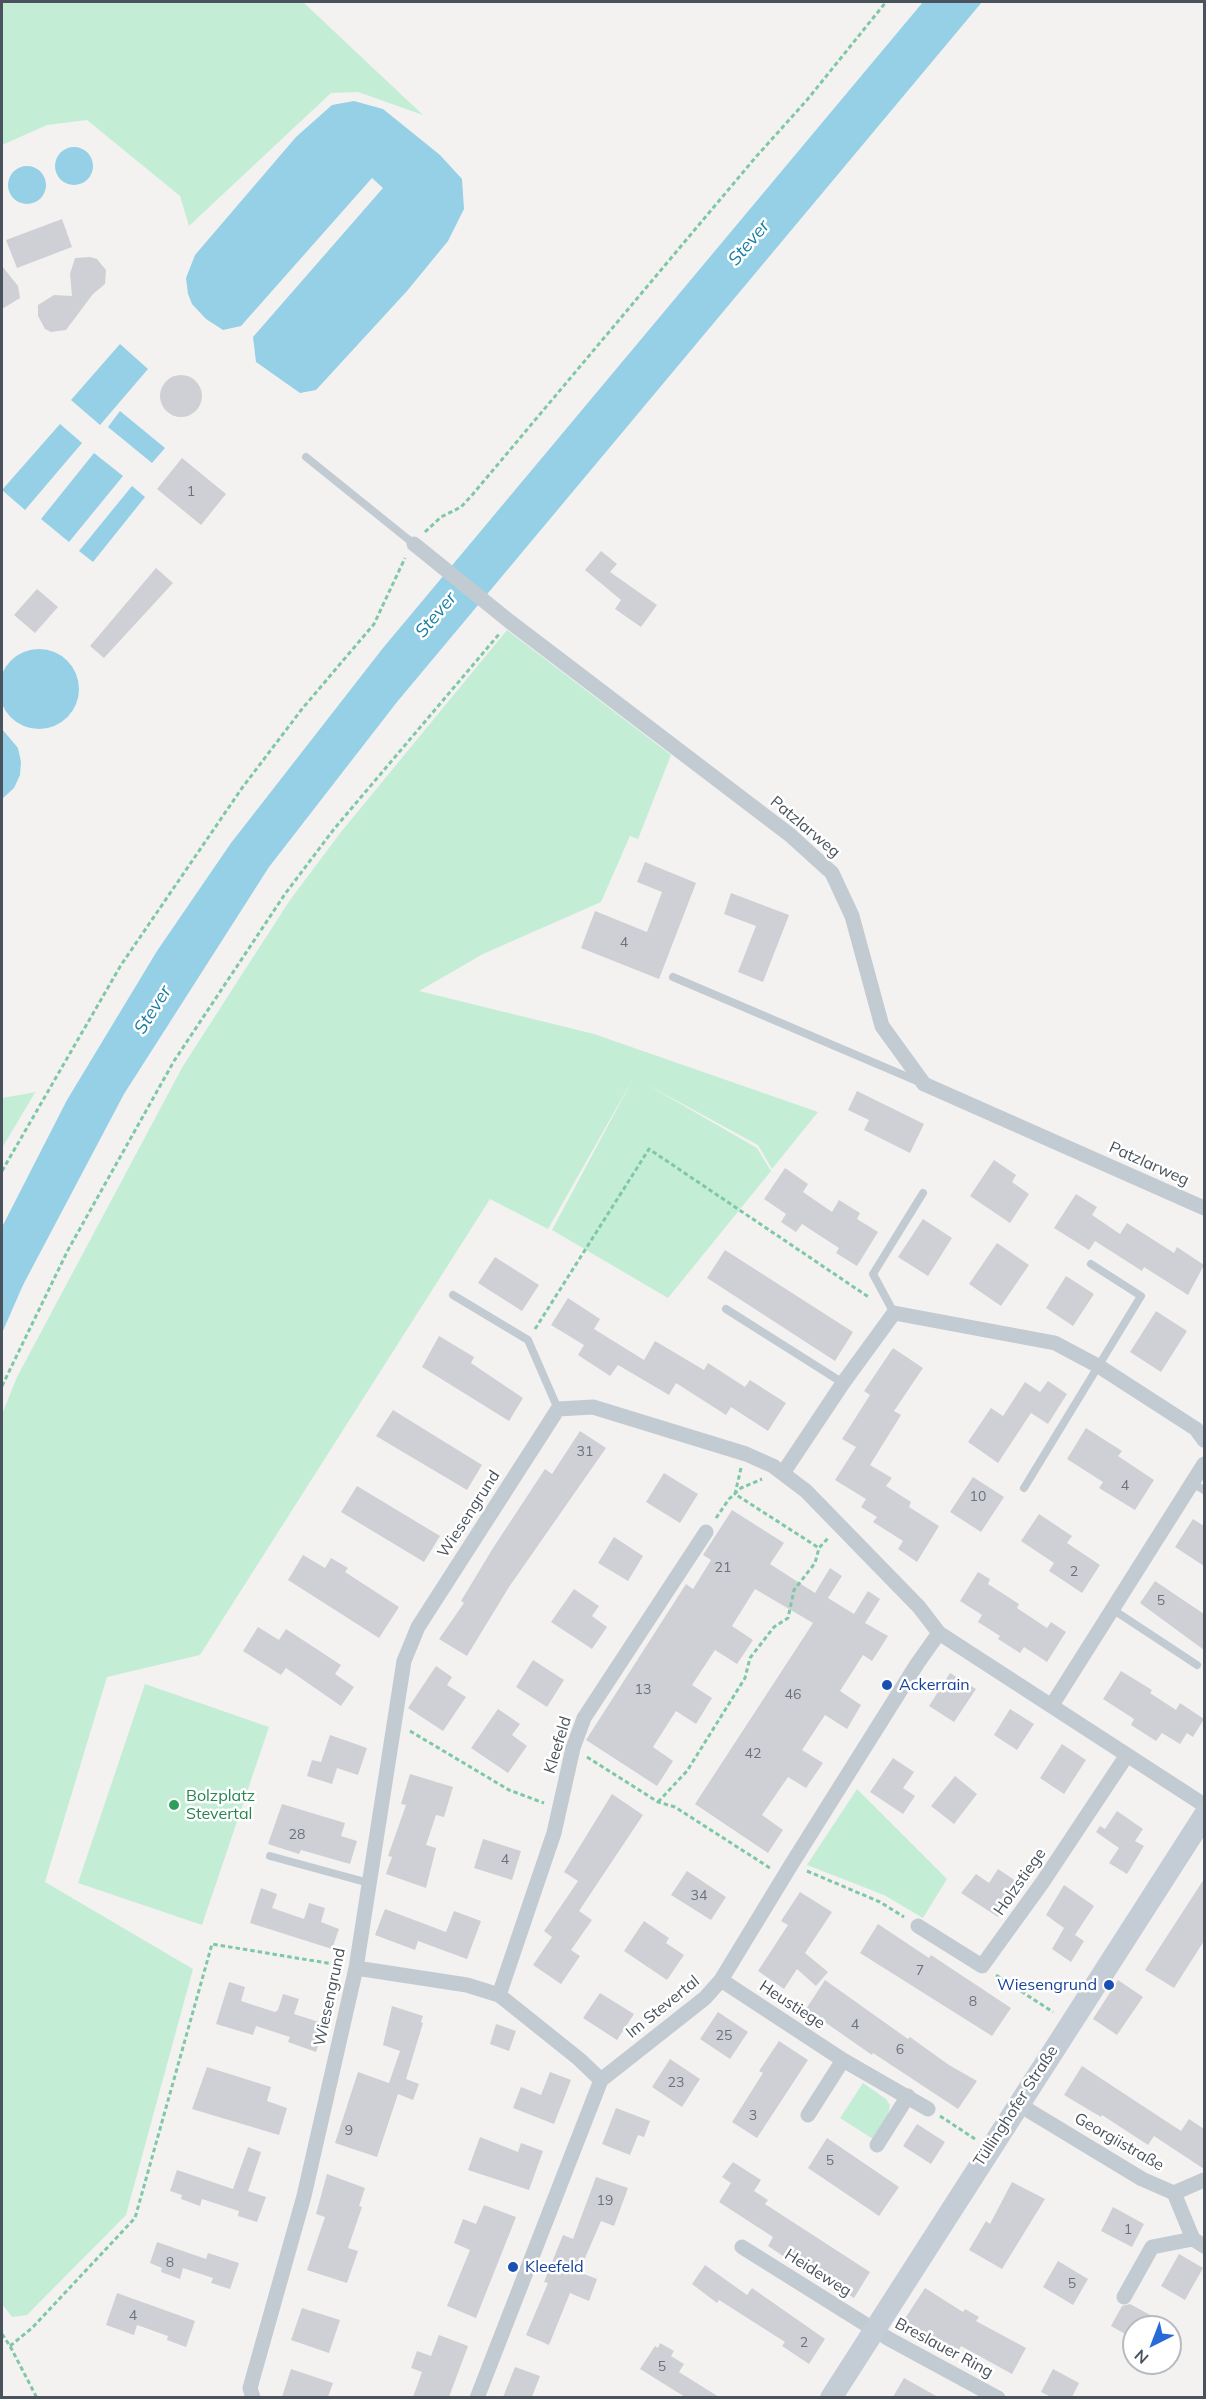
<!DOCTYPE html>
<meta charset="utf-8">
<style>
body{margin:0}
#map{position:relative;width:1206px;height:2399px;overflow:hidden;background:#f3f2f1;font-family:Mulish,sans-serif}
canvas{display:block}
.frame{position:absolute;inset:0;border:3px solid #4a535d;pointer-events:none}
.north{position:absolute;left:1122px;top:2315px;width:60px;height:60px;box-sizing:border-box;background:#fff;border:2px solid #b7babe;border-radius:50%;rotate:222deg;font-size:16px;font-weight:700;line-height:24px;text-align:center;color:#4a535d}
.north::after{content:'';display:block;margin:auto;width:21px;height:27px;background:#276ad8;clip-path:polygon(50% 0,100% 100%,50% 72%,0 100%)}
</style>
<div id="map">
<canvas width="1206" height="2399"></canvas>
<div class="frame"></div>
<div class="north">N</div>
</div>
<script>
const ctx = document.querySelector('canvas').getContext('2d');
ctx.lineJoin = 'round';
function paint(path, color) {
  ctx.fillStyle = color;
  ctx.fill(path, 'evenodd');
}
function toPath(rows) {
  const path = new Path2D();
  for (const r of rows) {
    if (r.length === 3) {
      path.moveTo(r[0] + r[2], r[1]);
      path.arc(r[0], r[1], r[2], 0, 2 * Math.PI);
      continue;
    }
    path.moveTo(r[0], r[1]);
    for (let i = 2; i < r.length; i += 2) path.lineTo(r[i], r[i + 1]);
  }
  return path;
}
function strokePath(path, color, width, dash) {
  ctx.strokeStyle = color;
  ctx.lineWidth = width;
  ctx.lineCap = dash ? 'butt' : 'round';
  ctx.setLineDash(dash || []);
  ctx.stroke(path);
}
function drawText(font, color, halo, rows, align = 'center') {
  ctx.font = font + ' Mulish,sans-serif';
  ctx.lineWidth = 5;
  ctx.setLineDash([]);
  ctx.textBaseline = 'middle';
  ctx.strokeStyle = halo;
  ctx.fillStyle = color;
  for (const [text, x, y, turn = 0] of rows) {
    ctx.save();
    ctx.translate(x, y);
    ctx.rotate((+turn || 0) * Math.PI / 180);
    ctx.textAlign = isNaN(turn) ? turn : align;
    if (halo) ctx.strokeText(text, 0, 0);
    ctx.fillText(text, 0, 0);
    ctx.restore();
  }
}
const green = toPath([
 [2,2,303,2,423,115,358,92,331,93,189,226,180,196,87,120,47,125,2,145],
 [507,630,671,755,638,839,630,836,601,902,483,954,419,991,594,1034,818,1112,772,1169,758,1145,646,1084,757,1148,771,1171,668,1298,552,1230,634,1077,548,1229,490,1199,200,1655,107,1677,45,1882,193,1969,126,2215,27,2315,12,2317,2,2304,2,1414,17,1377,183,1066,246,968,290,900,341,832],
 [36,1092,36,1091,2,1148,2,1098],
 [145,1684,269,1727,202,1925,78,1883],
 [857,1789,947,1879,923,1918,884,1895,807,1865],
 [863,2083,886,2099,890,2105,888,2115,873,2139,840,2118]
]);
const water = toPath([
 [923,2,982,2,397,702,269,867,124,1094,23,1285,2,1333,2,1227,67,1100,157,951,231,843,383,648],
 [354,101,383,109,440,155,462,179,464,209,448,241,407,291,316,390,300,393,256,362,253,337,383,188,372,178,241,326,223,330,206,319,192,304,188,294,186,278,195,255,296,137,332,105],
 [74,166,19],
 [27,185,19],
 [120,344,148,369,100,425,71,400],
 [120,411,165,448,152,463,108,427],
 [60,424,82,443,25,510,2,490],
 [94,453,123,476,69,542,41,519],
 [132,486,145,497,93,562,79,551],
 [39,689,40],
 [2,729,18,748,21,762,20,775,14,788,2,799]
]);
const building = toPath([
 [62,219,72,247,17,268,6,240],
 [90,257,97,259,106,270,105,284,93,294,66,330,51,332,45,329,38,316,38,305,54,295,72,296,70,274,75,258],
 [2,266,18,286,20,298,2,309],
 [181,396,21],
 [182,458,226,494,201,525,157,489],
 [601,551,617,564,610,572,657,605,641,627,615,609,621,600,585,570],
 [156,568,173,583,104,658,90,646],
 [37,589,58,607,35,633,14,615],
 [645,862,696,883,659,979,581,948,595,911,647,932,662,892,637,882],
 [731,893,789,915,763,982,738,972,756,926,724,914],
 [857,1091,924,1124,910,1153,864,1130,869,1120,848,1110],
 [994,1160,1016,1175,1012,1182,1029,1194,1010,1223,970,1196],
 [785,1168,808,1184,803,1192,832,1212,839,1200,860,1213,857,1219,878,1232,857,1266,836,1253,839,1248,802,1224,796,1232,781,1222,786,1214,764,1199],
 [1076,1194,1097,1207,1092,1215,1120,1234,1127,1223,1174,1253,1177,1247,1204,1265,1188,1295,1144,1267,1142,1271,1095,1241,1089,1250,1054,1228],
 [923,1219,952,1238,928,1276,898,1257],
 [997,1243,1029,1265,1001,1306,969,1284],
 [725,1250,853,1332,835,1361,707,1278],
 [495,1257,539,1285,522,1311,478,1283],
 [1066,1276,1094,1294,1073,1326,1046,1308],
 [568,1298,600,1319,594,1329,644,1360,655,1341,704,1370,708,1363,745,1387,750,1380,786,1403,768,1431,731,1407,726,1415,676,1383,669,1395,618,1365,610,1376,578,1355,584,1345,551,1325],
 [1156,1311,1187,1331,1161,1372,1130,1352],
 [439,1336,474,1357,471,1363,523,1398,509,1421,422,1367],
 [893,1348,923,1368,894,1411,901,1415,870,1465,892,1478,886,1486,911,1502,909,1507,939,1526,917,1562,898,1549,903,1541,873,1522,877,1517,861,1507,866,1499,835,1480,856,1447,842,1439,870,1395,864,1391],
 [1048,1381,1067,1394,1048,1424,1031,1413,998,1463,968,1442,991,1408,1003,1416,1025,1382,1040,1392],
 [393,1410,482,1465,467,1490,376,1436],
 [1086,1428,1122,1451,1118,1456,1154,1480,1135,1510,1099,1488,1103,1482,1067,1459],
 [580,1431,606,1448,509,1587,467,1656,439,1639,464,1603,461,1601,493,1548,545,1469,552,1474],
 [664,1473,698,1494,680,1523,646,1502],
 [973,1477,1004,1497,981,1532,950,1512],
 [357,1486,440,1536,424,1562,341,1512],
 [732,1510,784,1543,770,1564,815,1593,830,1568,842,1576,828,1598,854,1614,868,1591,880,1599,865,1623,888,1636,872,1661,863,1655,840,1691,861,1705,847,1729,825,1715,802,1750,823,1763,806,1788,788,1777,762,1815,783,1830,768,1853,695,1804,813,1623,755,1589,732,1626,753,1640,737,1664,715,1650,692,1685,712,1698,696,1724,676,1711,653,1747,673,1761,657,1786,586,1740,686,1584,693,1589,711,1560,703,1555],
 [1039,1514,1072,1536,1067,1543,1100,1565,1082,1593,1049,1571,1054,1563,1021,1541],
 [1193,1519,1204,1526,1204,1566,1175,1547],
 [614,1537,643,1556,628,1581,598,1563],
 [303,1555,325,1568,331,1558,348,1568,345,1572,399,1607,379,1638,288,1580],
 [978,1572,990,1579,988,1584,1019,1604,1017,1608,1047,1628,1051,1622,1066,1632,1047,1662,1024,1647,1020,1653,998,1639,1000,1636,978,1622,982,1615,960,1601],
 [1155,1581,1204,1614,1204,1650,1140,1603],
 [574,1589,599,1606,592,1616,607,1627,592,1649,551,1622],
 [258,1627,279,1640,286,1629,341,1665,335,1674,354,1687,341,1706,286,1668,281,1675,243,1651],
 [533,1660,564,1680,547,1707,516,1687],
 [436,1666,452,1677,447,1685,466,1697,443,1731,408,1708],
 [1121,1671,1152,1690,1150,1693,1176,1710,1180,1703,1204,1719,1193,1737,1187,1733,1180,1744,1162,1733,1156,1741,1131,1725,1134,1719,1103,1699],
 [950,1673,976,1689,954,1722,929,1706],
 [498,1709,520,1724,512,1735,527,1746,508,1773,471,1748],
 [1010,1709,1034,1724,1017,1750,994,1735],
 [330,1735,367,1748,358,1775,337,1768,332,1784,307,1776,312,1760,321,1762],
 [1062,1744,1086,1760,1064,1794,1040,1778],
 [893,1758,914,1772,903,1788,915,1796,903,1814,870,1792],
 [410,1774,453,1787,444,1817,436,1815,426,1845,436,1848,426,1888,386,1874,392,1857,388,1856,406,1805,401,1804],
 [955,1776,977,1794,954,1824,931,1806],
 [612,1794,643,1815,579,1911,592,1920,571,1950,580,1956,561,1984,533,1965,552,1937,544,1931,578,1881,564,1872],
 [282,1804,345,1823,341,1836,357,1841,350,1864,301,1850,299,1854,268,1844],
 [1117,1811,1143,1829,1135,1841,1144,1846,1127,1874,1109,1863,1119,1848,1096,1832,1100,1826,1105,1829],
 [483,1839,521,1851,512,1880,474,1868],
 [998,1869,1019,1883,998,1917,961,1893,976,1874,989,1883],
 [687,1871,726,1897,711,1920,671,1895],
 [1204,1879,1204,1941,1174,1988,1145,1970],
 [1064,1885,1094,1906,1075,1935,1084,1941,1071,1962,1052,1949,1064,1928,1046,1915],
 [261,1888,277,1894,272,1908,304,1919,309,1903,325,1908,321,1922,339,1929,332,1949,250,1923],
 [800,1892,832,1912,805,1953,828,1972,816,1986,797,1969,784,1989,758,1971,788,1925,781,1921],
 [385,1909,446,1932,454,1911,481,1921,467,1959,418,1941,415,1950,375,1935],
 [644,1921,669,1938,666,1943,684,1955,667,1980,624,1951],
 [878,1924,929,1958,931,1955,1011,2008,992,2036,860,1953],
 [825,1980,908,2039,910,2037,949,2065,977,2081,958,2109,873,2053,872,2055,806,2009],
 [1118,1980,1143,1997,1117,2035,1093,2019],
 [229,1982,245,1987,241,2001,275,2012,278,2010,283,1994,299,1999,294,2014,325,2024,316,2052,288,2042,290,2037,256,2026,253,2035,216,2024],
 [600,1993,634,2014,617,2040,583,2018],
 [392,2006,423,2016,421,2022,423,2023,406,2079,419,2084,413,2100,398,2094,377,2157,335,2143,358,2072,389,2083,400,2051,383,2045],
 [718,2012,748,2032,730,2059,700,2039],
 [496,2024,516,2031,509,2051,490,2044],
 [779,2041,808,2060,757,2138,732,2122,763,2073,759,2071],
 [670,2059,700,2079,682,2107,652,2087],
 [1082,2066,1181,2131,1189,2119,1204,2129,1204,2169,1154,2136,1148,2145,1102,2115,1101,2117,1064,2095],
 [207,2067,271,2087,267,2101,287,2108,279,2135,192,2109],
 [550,2072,571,2080,554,2124,513,2108,521,2087,541,2095],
 [616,2108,650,2121,644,2137,638,2135,630,2155,602,2144],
 [917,2124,945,2142,931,2164,903,2146],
 [480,2137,518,2152,521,2143,543,2151,529,2190,468,2170],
 [827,2138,899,2187,879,2216,808,2168],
 [248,2147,261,2152,248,2191,266,2197,257,2222,238,2216,239,2211,202,2199,200,2206,181,2199,182,2195,170,2191,177,2170,233,2189],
 [733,2162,761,2180,754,2191,768,2200,765,2204,870,2272,854,2298,816,2275,818,2273,789,2254,786,2258,768,2246,773,2237,719,2202,731,2183,722,2177],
 [327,2174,365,2188,359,2206,362,2207,348,2248,358,2251,347,2283,307,2270,325,2217,316,2214],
 [596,2177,628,2188,614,2226,601,2221,579,2272,597,2279,589,2301,570,2293,549,2345,526,2335,548,2283,544,2282,563,2235,573,2239],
 [1012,2182,1045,2199,1002,2269,969,2250,986,2221,990,2224],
 [484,2205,516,2217,476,2318,447,2306,470,2250,454,2243,463,2219,476,2224],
 [1113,2207,1144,2224,1132,2247,1101,2231],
 [157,2242,206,2259,208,2253,239,2263,230,2289,211,2283,213,2278,183,2268,180,2279,161,2272,162,2268,150,2263],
 [1179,2254,1203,2268,1185,2300,1161,2286],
 [1058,2261,1088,2279,1073,2305,1043,2287],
 [705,2265,747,2295,752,2288,825,2339,809,2364,782,2346,785,2342,719,2300,717,2303,692,2284],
 [925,2288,963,2312,965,2309,979,2317,976,2321,1026,2348,1012,2374,961,2346,957,2354,904,2320],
 [117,2293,195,2321,186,2347,167,2340,168,2336,137,2325,134,2335,106,2325],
 [1130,2304,1152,2316,1146,2327,1134,2327,1134,2339,1111,2326,1122,2306],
 [302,2308,340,2320,329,2353,291,2340],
 [439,2335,468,2346,449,2397,413,2397,422,2372,411,2368,417,2351,431,2356],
 [660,2343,674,2351,671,2356,684,2364,679,2372,719,2397,685,2397,640,2369,655,2346,658,2348],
 [515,2367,540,2376,532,2397,503,2397],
 [291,2369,333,2383,328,2397,282,2397],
 [1053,2369,1079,2383,1072,2397,1051,2397,1041,2392],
 [904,2378,938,2397,893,2397]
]);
const path = toPath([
 [425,532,441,517,461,507,473,494,755,158,807,100,886,2],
 [2,1171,121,965,242,788,302,709,374,624,405,558],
 [535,1329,649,1149,870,1298],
 [2,1386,68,1250,174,1061,285,894,334,829,500,633],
 [741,1468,735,1494,819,1548],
 [716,1518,729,1499,741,1488,762,1479],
 [410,1731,509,1790,544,1803],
 [587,1757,658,1802,675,1807,770,1868],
 [658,1802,687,1771,745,1678,750,1658,774,1627,788,1618,794,1590,815,1563,819,1548,829,1537],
 [807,1871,880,1902,904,1917],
 [996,1975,1053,2012],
 [940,2116,975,2139],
 [2,2334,10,2346,37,2398],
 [10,2346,32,2328,135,2218,212,1944,339,1965]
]);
const service = toPath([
 [306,457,414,544],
 [673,977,917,1081],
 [453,1295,528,1340,558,1409],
 [726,1309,843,1383],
 [894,1313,873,1274,923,1193],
 [1192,1483,1204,1490],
 [1024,1488,1141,1296,1091,1264],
 [1112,1609,1197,1665],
 [270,1856,369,1883]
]);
const minor = toPath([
 [414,544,509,621,790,835,832,873,852,916,882,1026,924,1084,1204,1208],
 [783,1473,843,1383,894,1313,1055,1343,1100,1367,1196,1429,1204,1440],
 [1052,1705,1204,1464],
 [918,1926,982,1966,1042,1883,1127,1755],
 [356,1968,467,1985,499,1995,579,2059,601,2080],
 [721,1980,843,2060,928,2109],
 [499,1995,554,1833,573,1748,584,1718,706,1532],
 [1018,2104,1142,2179,1174,2193,1204,2180],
 [808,2115,843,2060],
 [877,2145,908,2096],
 [1174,2193,1193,2239,1204,2246],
 [742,2247,889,2339,998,2398],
 [1124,2297,1152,2247,1193,2239],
 [253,2398,250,2388,304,2196,356,1968,404,1661,418,1627,558,1409,593,1407,746,1454,773,1466,806,1491,919,1607,939,1633,1204,1805],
 [477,2398,601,2080,705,1998,721,1980,791,1865,917,1664,939,1633]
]);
const secondary = toPath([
 [831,2398,1204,1816]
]);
const markers = [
 [887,1685,6,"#1a4fb4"],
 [174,1805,6,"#2e9e5b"],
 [1109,1985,6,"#1a4fb4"],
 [513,2267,6,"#1a4fb4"]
];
const numberNames = [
 ["1",191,492],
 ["4",624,943],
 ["31",585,1452],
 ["4",1125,1486],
 ["10",978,1497],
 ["21",723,1568],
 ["2",1074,1572],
 ["5",1161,1601],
 ["13",643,1690],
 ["46",793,1695],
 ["42",753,1754],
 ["28",297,1835],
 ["4",505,1860],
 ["34",699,1896],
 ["7",920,1971],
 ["8",973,2002],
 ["4",855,2025],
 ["25",724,2036],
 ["6",900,2050],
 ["23",676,2083],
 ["3",753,2116],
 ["9",349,2131],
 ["5",830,2161],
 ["19",605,2201],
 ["1",1128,2230],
 ["8",170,2263],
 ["5",1072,2284],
 ["4",133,2316],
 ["2",804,2343],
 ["5",662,2367]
];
const streetNames = [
 ["Patzlarweg",805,827,40],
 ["Patzlarweg",1149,1164,24],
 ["Wiesengrund",469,1514,-57],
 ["Kleefeld",558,1745,-73],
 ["Holzstiege",1020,1882,-55],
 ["Wiesengrund",330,1997,-78],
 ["Heustiege",792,2005,33],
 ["Im Stevertal",663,2007,-39],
 ["Tüllinghofer Straße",1016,2106,-57],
 ["Georgiistraße",1119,2142,30],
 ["Heideweg",818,2273,32],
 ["Breslauer Ring",944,2348,28]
];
const transitNames = [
 ["Ackerrain",899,1685],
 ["Wiesengrund",1097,1985,"right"],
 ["Kleefeld",525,2267]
];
const leisureNames = [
 ["Bolzplatz",186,1796],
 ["Stevertal",186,1814]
];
const waterNames = [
 ["Stever",749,243,-50],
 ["Stever",436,615,-50],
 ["Stever",153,1010,-58]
];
paint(green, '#c4edd6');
paint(water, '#95d0e6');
paint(building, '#cfd0d5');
strokePath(path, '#7ec8a8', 3, [4.5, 3]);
strokePath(service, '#c3cbd2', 8);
strokePath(minor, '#c3cbd2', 15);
strokePath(secondary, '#c4ccd6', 22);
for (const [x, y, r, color] of markers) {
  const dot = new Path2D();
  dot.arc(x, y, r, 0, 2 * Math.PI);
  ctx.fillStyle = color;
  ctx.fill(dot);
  strokePath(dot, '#fff', 2);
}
drawText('14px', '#6b727b', null, numberNames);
drawText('16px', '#4a535d', '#fff', streetNames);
drawText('16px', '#164399', '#fff', transitNames, 'left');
drawText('16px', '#27864d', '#fff', leisureNames, 'left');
drawText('italic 18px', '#187ea3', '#fff', waterNames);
</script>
